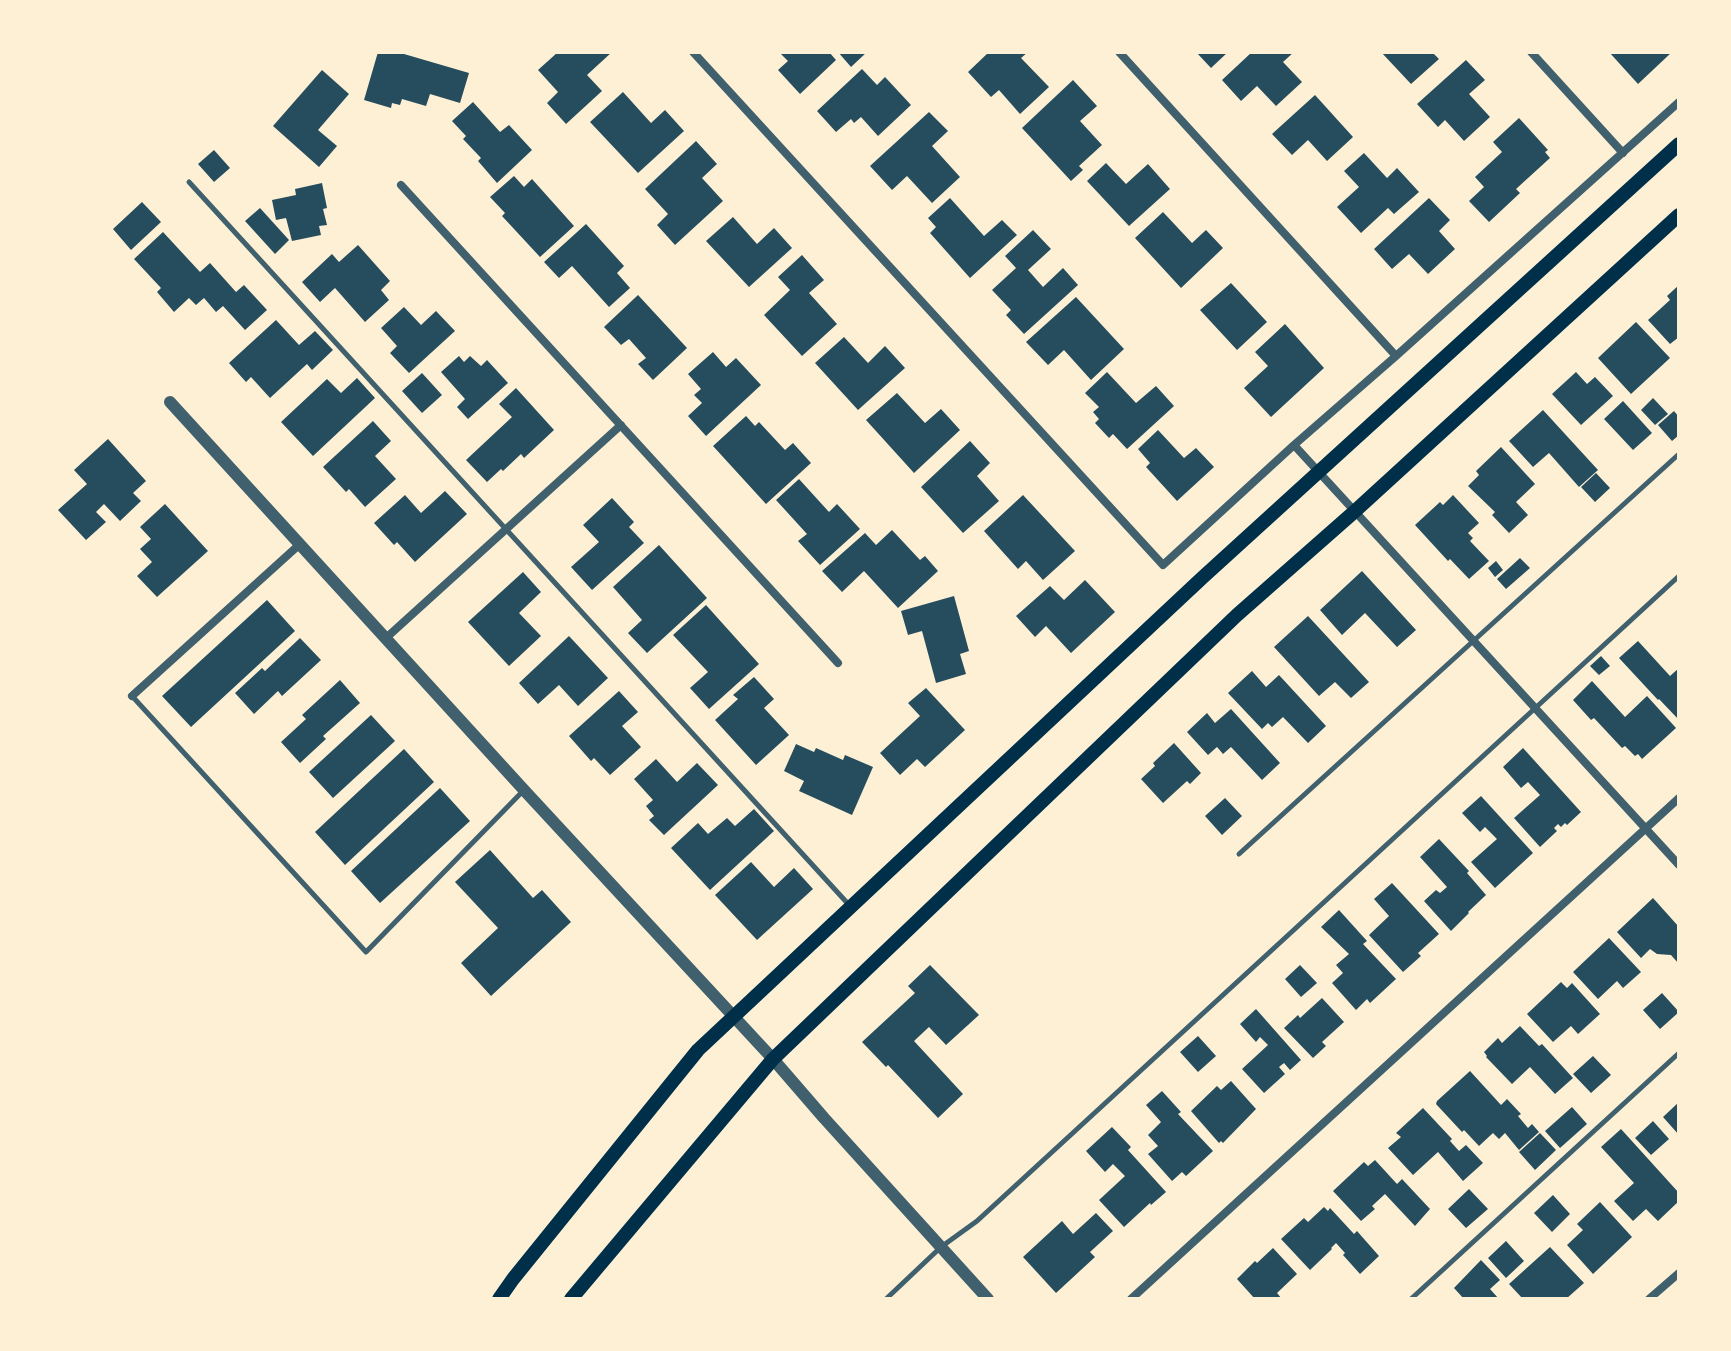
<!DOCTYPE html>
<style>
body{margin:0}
#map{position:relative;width:1731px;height:1351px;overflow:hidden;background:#fdf0d5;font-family:Montserrat,sans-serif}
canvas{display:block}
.frame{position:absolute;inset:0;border:54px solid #fdf0d5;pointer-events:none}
</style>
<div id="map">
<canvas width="1731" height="1351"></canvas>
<div class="frame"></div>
</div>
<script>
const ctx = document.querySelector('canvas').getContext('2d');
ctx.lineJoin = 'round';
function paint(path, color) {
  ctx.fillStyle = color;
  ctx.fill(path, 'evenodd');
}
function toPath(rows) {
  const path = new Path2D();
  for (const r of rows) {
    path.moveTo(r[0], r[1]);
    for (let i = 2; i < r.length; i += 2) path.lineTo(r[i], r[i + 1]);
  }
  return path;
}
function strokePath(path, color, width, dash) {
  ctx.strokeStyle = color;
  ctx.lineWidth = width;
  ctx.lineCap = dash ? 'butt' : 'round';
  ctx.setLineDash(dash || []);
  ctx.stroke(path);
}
const building = toPath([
 [378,52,405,52,404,54,469,73,460,103,430,94,426,106,402,99,400,105,392,103,391,108,364,100],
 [558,52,612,52,587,75,602,91,566,124,547,103,558,92,538,70],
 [779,52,829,52,836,60,800,94,778,70,788,61],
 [838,52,867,52,851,67],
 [989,52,1028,52,1021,58,1049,87,1020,114,999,90,991,97,968,72],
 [1196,52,1228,52,1211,68],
 [1252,52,1294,52,1283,62,1302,82,1276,106,1257,86,1241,101,1222,80],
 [1381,52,1432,52,1439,59,1411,84],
 [1609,52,1672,52,1638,84],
 [1466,60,1485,80,1469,94,1490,117,1464,141,1445,120,1438,127,1417,104],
 [862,69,877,85,885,77,911,105,878,136,861,117,854,123,851,119,836,132,817,111],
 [322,70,349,94,318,130,337,146,319,167,273,126],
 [1073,80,1097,106,1080,121,1102,145,1079,166,1083,170,1071,181,1022,128],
 [623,92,651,123,665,110,684,131,638,173,590,122],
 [1315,95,1353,137,1327,161,1308,140,1292,155,1272,134],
 [473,102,500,132,509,125,532,150,497,183,478,161,481,158,463,139,466,136,452,121],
 [929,112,948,131,932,146,960,177,932,203,907,176,892,190,870,166],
 [1519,118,1548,150,1545,152,1550,158,1516,189,1520,193,1489,222,1469,201,1484,187,1475,177,1502,152,1493,142],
 [696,141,717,164,702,178,723,201,675,245,657,225,668,214,645,189],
 [214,150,230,168,214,182,198,164],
 [1364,153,1387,178,1397,168,1419,192,1394,214,1388,208,1361,233,1337,207,1359,187,1344,171],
 [1106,163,1126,184,1148,164,1170,189,1129,226,1087,181],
 [514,176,524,187,532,179,574,226,540,257,502,216,505,213,490,197],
 [322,183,327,208,323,209,327,225,319,226,321,235,292,241,286,218,276,220,272,200,296,195,295,189],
 [950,198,984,236,1002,220,1017,235,970,278,930,233,936,227,928,218],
 [1429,198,1450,220,1439,231,1455,249,1428,274,1409,254,1392,269,1374,249],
 [142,202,161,222,131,250,113,229],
 [260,208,289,240,275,254,245,221],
 [1163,212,1192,243,1206,230,1223,248,1181,288,1135,238],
 [733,217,757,244,774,228,792,248,749,287,706,241],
 [586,224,624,266,617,273,630,288,609,307,572,266,559,278,544,262],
 [1033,230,1051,249,1028,270,1043,287,1063,268,1078,285,1024,334,1006,315,1011,310,992,290,1016,268,1005,256],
 [163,232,200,272,210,263,236,292,244,285,267,310,245,330,223,306,216,312,204,298,196,305,189,298,174,312,157,292,161,288,134,259],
 [358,245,390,281,381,290,389,300,365,322,335,288,320,302,302,282,332,254,339,262],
 [802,255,824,280,809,293,837,324,802,356,764,315,790,290,778,277],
 [1231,283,1267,322,1237,350,1200,310],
 [1679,285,1679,337,1670,344,1648,320,1670,300,1667,296],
 [638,295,687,348,653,380,638,364,646,358,629,339,621,345,604,327],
 [1076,297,1124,349,1091,380,1064,350,1048,365,1026,342],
 [404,307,421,325,436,311,455,331,409,373,390,353,397,346,381,328],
 [276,320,299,345,315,331,333,350,312,370,307,364,270,398,251,377,246,382,229,363],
 [1636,322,1670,358,1631,394,1598,358],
 [1285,324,1324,368,1271,417,1244,388,1268,366,1255,352],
 [844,337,868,363,885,346,905,368,858,410,815,363],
 [713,352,726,367,736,358,761,385,706,436,688,416,702,403,694,395,701,389,688,374],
 [459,356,464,362,470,356,481,366,487,360,508,383,468,419,457,407,465,399,441,372],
 [1107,372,1136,403,1156,386,1174,406,1127,449,1113,434,1109,438,1095,423,1099,419,1093,412,1099,407,1085,393],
 [1576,372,1587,384,1595,377,1613,396,1581,425,1552,394],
 [422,373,442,395,422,413,402,391],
 [357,378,375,398,313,456,281,422,327,379,341,393],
 [516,388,554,430,524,458,521,454,503,471,501,469,487,482,466,460,512,417,499,404],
 [897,393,925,423,941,409,960,430,914,473,866,420],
 [1653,398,1668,414,1655,425,1641,410],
 [1623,401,1652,433,1633,450,1604,419],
 [1543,410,1598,470,1579,487,1549,453,1533,467,1509,441],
 [1674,411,1679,417,1679,435,1672,441,1658,425],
 [746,416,755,426,759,422,785,450,793,443,811,463,766,504,713,446],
 [373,421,391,441,375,456,396,479,365,507,349,489,346,492,323,467],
 [1158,430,1184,458,1196,448,1214,467,1177,501,1146,467,1150,463,1138,449],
 [108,439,146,481,133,493,141,501,120,521,104,504,96,512,106,522,86,540,58,510,87,484,74,470],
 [970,441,990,463,977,476,999,501,963,533,921,487],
 [1501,447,1535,484,1516,502,1528,515,1509,533,1492,515,1495,512,1468,486,1479,475,1476,471],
 [1596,473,1610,488,1595,502,1581,487],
 [799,479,829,512,837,504,860,529,820,565,798,541,807,534,776,500],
 [445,491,467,514,415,562,397,542,394,545,374,523,405,495,421,513],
 [1023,495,1075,551,1043,580,1026,561,1018,569,984,531],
 [1453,495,1479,523,1468,533,1473,538,1470,541,1489,561,1469,579,1450,559,1448,561,1415,525,1440,502,1443,505],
 [612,498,634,522,629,527,644,543,592,590,571,567,599,542,583,525],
 [165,504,208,551,157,597,137,576,152,562,140,549,151,539,140,527],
 [892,530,920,560,925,556,938,571,898,608,864,571,842,592,822,571,865,533,876,545],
 [659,545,707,598,647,653,628,633,642,620,613,587],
 [1520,558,1530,568,1506,589,1497,579],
 [1496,561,1503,570,1495,577,1488,568],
 [1362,571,1416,630,1397,647,1365,613,1342,635,1320,610],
 [523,572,541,592,519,613,541,636,509,666,468,622],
 [1085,580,1115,612,1071,653,1046,626,1035,637,1016,616,1050,586,1064,600],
 [954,596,969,651,960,654,966,674,936,683,922,631,908,635,901,611],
 [267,600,295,631,191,727,162,696],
 [706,605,759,664,709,709,690,688,708,672,673,635],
 [1308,616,1369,682,1351,698,1335,682,1319,696,1274,647],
 [569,636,608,678,578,706,559,685,538,704,519,683],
 [300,638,321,660,282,696,278,691,254,714,235,693,262,668,265,671],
 [1638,641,1670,676,1679,668,1679,720,1659,699,1658,700,1619,658],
 [1601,656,1610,666,1599,675,1590,666],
 [1252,671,1266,687,1279,675,1326,726,1308,743,1283,717,1272,727,1268,723,1262,729,1228,693],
 [754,677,774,699,764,708,789,735,756,765,715,720,738,699,733,695],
 [340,680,360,703,323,736,326,739,300,763,281,742,306,719,302,715],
 [1592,681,1625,717,1647,696,1676,728,1642,759,1638,754,1635,756,1625,746,1622,748,1594,718,1591,720,1573,700],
 [926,688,965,730,925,767,917,759,900,775,880,753,920,716,908,703],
 [619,691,638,712,622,726,641,747,610,775,594,758,591,761,569,736],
 [1231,709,1280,763,1262,780,1231,747,1223,754,1217,747,1208,755,1187,732,1207,713,1215,723],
 [371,715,395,741,333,798,309,772],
 [1174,743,1201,773,1190,784,1187,781,1163,803,1141,779,1155,766,1153,763],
 [796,744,814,752,816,748,843,760,845,755,873,767,852,815,799,791,804,781,784,771],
 [1523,748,1581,812,1567,825,1565,823,1561,827,1558,824,1554,828,1557,831,1540,847,1514,818,1540,795,1528,782,1521,788,1503,767],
 [404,749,434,782,345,865,315,832],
 [656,759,677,782,697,763,718,785,664,835,649,820,654,816,646,806,653,800,634,779],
 [440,788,470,821,380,903,351,871],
 [1481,796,1533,853,1495,888,1471,862,1497,839,1485,827,1480,832,1462,813],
 [1225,798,1242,816,1222,835,1205,816],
 [754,809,774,831,710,890,671,848,698,823,708,834,727,818,735,826],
 [1439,839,1469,871,1467,873,1486,895,1468,912,1469,913,1451,931,1424,901,1436,890,1440,893,1447,887,1420,857],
 [490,850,533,898,542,890,571,922,491,996,461,963,498,928,455,882],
 [751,862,774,887,794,868,813,889,757,940,715,895],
 [1392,883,1439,934,1418,953,1421,956,1403,972,1369,935,1389,916,1374,899],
 [1653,898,1679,927,1679,964,1671,955,1657,954,1650,949,1641,958,1617,932],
 [1339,910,1367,941,1363,944,1396,979,1370,1003,1367,999,1356,1010,1332,983,1343,973,1336,965,1349,954,1321,927],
 [1609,938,1641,972,1623,988,1617,981,1598,999,1573,972],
 [930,965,979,1015,946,1045,929,1027,914,1041,963,1094,938,1118,888,1065,886,1067,862,1042,915,993,908,986],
 [1300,965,1317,983,1301,997,1285,979],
 [1561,982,1567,988,1572,983,1600,1014,1578,1034,1571,1026,1553,1042,1527,1014],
 [1662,993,1679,1012,1660,1029,1643,1010],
 [1322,998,1344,1022,1322,1042,1326,1046,1313,1058,1284,1028,1298,1015,1300,1018],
 [1256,1009,1301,1060,1290,1070,1284,1063,1279,1067,1285,1074,1264,1093,1242,1069,1268,1045,1260,1037,1256,1042,1240,1024],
 [1520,1026,1539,1046,1542,1044,1573,1078,1555,1094,1530,1067,1512,1084,1486,1057,1487,1056,1484,1052,1498,1038,1502,1043],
 [1198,1036,1216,1056,1198,1072,1180,1052],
 [1593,1056,1611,1075,1591,1093,1573,1074],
 [1470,1071,1501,1105,1507,1099,1521,1114,1518,1116,1528,1128,1532,1124,1539,1132,1519,1150,1505,1133,1499,1139,1493,1133,1479,1146,1464,1130,1462,1132,1436,1104,1437,1101],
 [1231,1081,1256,1109,1223,1143,1221,1141,1219,1143,1191,1111,1217,1086,1221,1090],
 [1162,1091,1181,1112,1178,1114,1213,1151,1186,1176,1182,1172,1172,1181,1148,1154,1158,1146,1148,1135,1161,1122,1146,1105],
 [1679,1102,1679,1135,1663,1117],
 [1572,1107,1587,1124,1560,1148,1545,1131],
 [1423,1108,1452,1139,1450,1141,1459,1151,1466,1145,1483,1163,1463,1181,1438,1152,1413,1175,1388,1148,1401,1137,1396,1133],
 [1653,1121,1669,1139,1651,1155,1635,1138],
 [1112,1127,1131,1147,1128,1150,1166,1192,1151,1205,1150,1203,1124,1227,1099,1200,1125,1176,1113,1164,1105,1172,1086,1151],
 [1621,1129,1679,1193,1679,1201,1658,1221,1646,1209,1633,1221,1614,1201,1634,1183,1601,1147],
 [1540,1133,1556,1150,1535,1170,1519,1152],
 [1375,1160,1397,1184,1402,1179,1430,1209,1415,1226,1385,1194,1372,1206,1375,1209,1361,1221,1333,1191,1364,1162,1368,1166],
 [1469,1189,1488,1209,1466,1228,1448,1209],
 [1553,1195,1570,1214,1552,1232,1534,1213],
 [1600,1202,1632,1237,1593,1274,1567,1245,1583,1230,1577,1224],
 [1324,1207,1328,1211,1330,1208,1354,1234,1357,1231,1379,1256,1360,1274,1343,1255,1345,1253,1336,1243,1331,1248,1332,1249,1310,1270,1281,1239,1304,1218,1308,1222],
 [1096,1213,1113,1231,1090,1252,1095,1257,1056,1293,1023,1257,1062,1221,1073,1234],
 [1506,1241,1524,1261,1506,1278,1488,1258],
 [1550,1247,1584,1283,1566,1299,1523,1299,1509,1284],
 [1273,1248,1297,1274,1277,1293,1282,1299,1255,1299,1237,1279,1255,1261,1257,1263],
 [1481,1260,1500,1280,1490,1289,1499,1299,1464,1299,1454,1288]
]);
const service = toPath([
 [189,182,850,906],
 [132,696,366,952,523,791],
 [1239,854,1679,454],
 [886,1299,941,1247,977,1221,1679,576],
 [1411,1299,1679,1053]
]);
const minor = toPath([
 [693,52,1163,565,1294,445],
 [1119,52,1396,356],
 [1531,52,1623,153],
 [1679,102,1396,356,1294,445,1679,865],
 [401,185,838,663],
 [386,638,621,425],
 [132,696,300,544],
 [1131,1299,1679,798],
 [1649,1299,1679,1273]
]);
const tertiary = toPath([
 [170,402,524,790,773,1059,824,1118,988,1299]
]);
const primary = toPath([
 [499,1299,513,1279,698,1050,1202,578,1679,144],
 [571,1299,773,1059,1237,615,1354,512,1679,215]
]);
paint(building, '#264d5e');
strokePath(service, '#3f606c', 5);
strokePath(minor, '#3f606c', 8);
strokePath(tertiary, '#3f606c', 12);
strokePath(primary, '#003049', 14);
</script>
